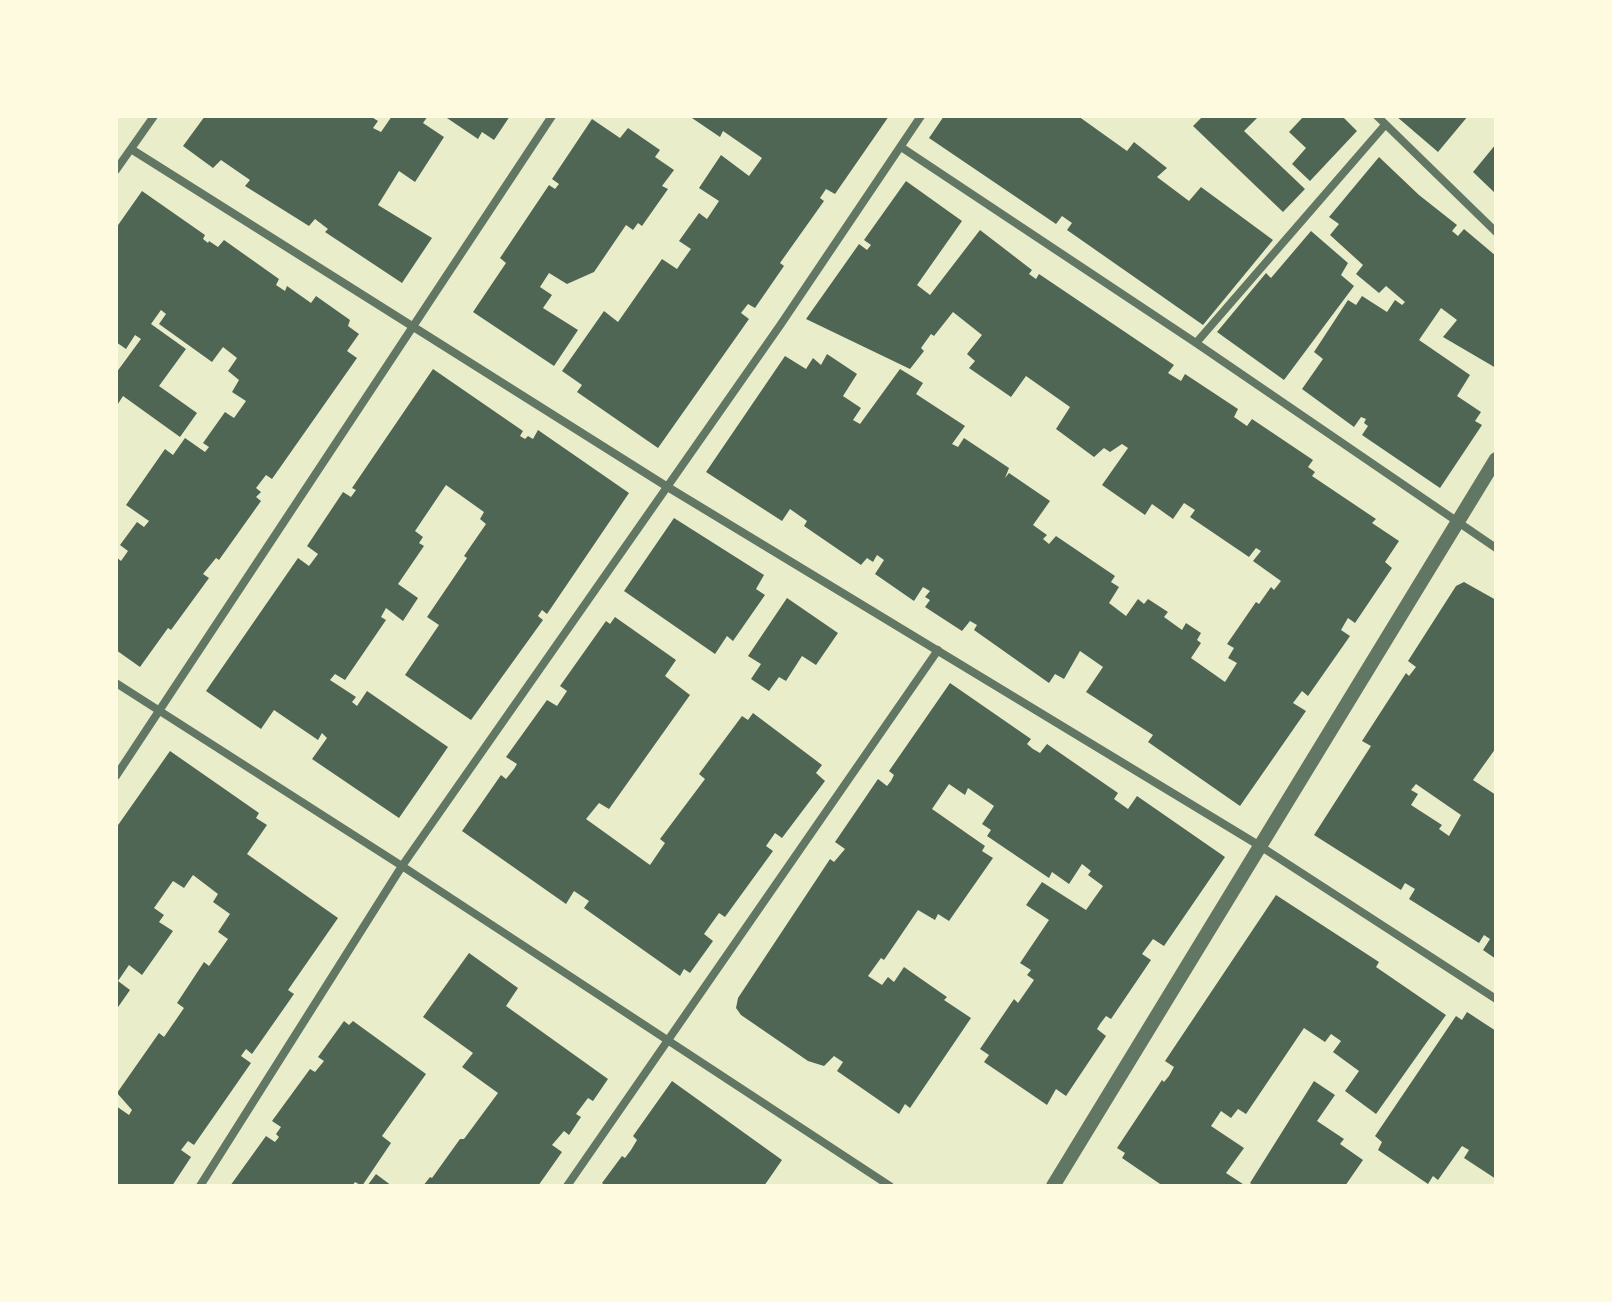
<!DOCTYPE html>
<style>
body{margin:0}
#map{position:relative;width:1612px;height:1302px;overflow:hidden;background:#e9edc9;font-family:Ubuntu,sans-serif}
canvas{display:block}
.frame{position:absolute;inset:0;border:118px solid #fefae0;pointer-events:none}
</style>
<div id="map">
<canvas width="1612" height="1302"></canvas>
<div class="frame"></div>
</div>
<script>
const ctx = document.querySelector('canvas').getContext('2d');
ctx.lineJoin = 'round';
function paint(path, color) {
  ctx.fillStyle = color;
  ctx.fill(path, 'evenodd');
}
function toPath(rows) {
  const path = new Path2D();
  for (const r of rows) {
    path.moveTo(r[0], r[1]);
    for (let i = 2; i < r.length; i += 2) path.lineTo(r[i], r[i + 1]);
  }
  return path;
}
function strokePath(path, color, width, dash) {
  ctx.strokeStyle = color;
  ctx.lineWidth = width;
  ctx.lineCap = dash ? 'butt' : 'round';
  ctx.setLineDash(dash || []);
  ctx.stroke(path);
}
const building = toPath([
 [205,116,370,116,378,121,373,128,381,132,392,116,428,116,423,123,444,137,415,182,399,171,378,205,432,238,402,283,325,232,328,229,315,219,309,226,245,186,250,180,221,160,213,168,183,146],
 [444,116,510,116,494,140,482,132,478,139],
 [689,116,889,116,835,194,826,189,820,198,824,201,780,263,784,266,755,308,748,304,741,313,749,319,658,448,577,392,582,385,562,371,604,311,618,322,662,259,677,269,681,263,691,249,679,241,699,213,707,219,719,201,699,188,721,155,749,176,762,158,723,131,720,137],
 [944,116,1078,116,1127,151,1134,142,1167,168,1157,177,1189,201,1201,187,1273,240,1203,325,1067,230,1072,223,1062,216,1056,224,929,138],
 [1203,116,1259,116,1244,131,1305,189,1283,212,1193,126],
 [1304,116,1342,116,1357,131,1310,181,1292,164,1306,148,1289,132],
 [1396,116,1468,116,1438,152],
 [592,119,620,138,628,128,660,150,655,157,674,170,662,186,668,189,642,226,638,223,633,230,626,225,594,272,567,284,549,273,540,287,552,295,543,308,578,330,554,366,473,312,506,263,500,258,549,185,555,189,559,184,552,179],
 [1496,144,1496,194,1473,172],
 [1379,157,1419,195,1457,225,1452,231,1458,236,1464,229,1496,256,1496,368,1443,337,1457,320,1441,308,1419,340,1470,375,1457,396,1481,412,1475,421,1482,425,1440,488,1362,435,1368,426,1364,423,1366,419,1361,417,1354,427,1302,389,1323,359,1314,352,1348,300,1356,305,1362,296,1387,312,1395,300,1402,305,1405,302,1386,286,1379,293,1356,274,1363,265,1330,235,1339,224,1329,217],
 [906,181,962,221,917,285,930,295,980,230,1032,270,1029,274,1036,279,1039,274,1174,365,1168,373,1181,381,1185,374,1238,409,1234,417,1247,426,1252,419,1313,460,1308,467,1315,472,1312,476,1376,519,1372,523,1399,541,1385,562,1392,568,1355,623,1348,618,1345,623,1341,630,1350,636,1308,696,1302,691,1293,703,1306,711,1240,806,1148,742,1153,735,1086,692,1103,667,1080,651,1064,679,1055,674,1049,683,974,630,977,625,970,621,962,631,925,607,930,600,925,597,930,591,923,587,914,601,875,574,884,560,877,555,873,562,867,558,861,565,804,526,807,521,790,509,782,521,706,472,785,356,806,369,813,358,821,365,827,354,857,374,843,396,861,408,853,420,860,424,900,369,923,383,916,394,965,426,952,444,958,447,964,438,1009,468,1005,478,1009,473,1050,501,1033,525,1047,535,1043,539,1049,544,1056,536,1115,576,1111,582,1119,587,1109,603,1126,616,1138,599,1144,604,1148,599,1168,612,1164,617,1182,630,1186,623,1201,633,1197,640,1201,643,1191,658,1225,682,1237,663,1228,658,1234,648,1227,644,1256,602,1259,604,1271,587,1274,590,1281,581,1253,561,1261,551,1256,548,1249,557,1190,517,1195,510,1184,503,1173,519,1152,504,1145,515,1102,485,1128,448,1122,444,1110,452,1104,448,1094,457,1056,429,1070,407,1026,376,1011,397,969,368,975,361,967,354,982,335,953,312,934,336,931,334,921,348,924,351,910,369,806,319,859,244,867,250,871,245,864,240],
 [142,191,205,235,203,239,208,243,209,241,218,247,224,240,279,279,276,285,285,291,287,286,311,303,316,296,350,320,348,326,359,334,347,351,357,358,272,479,266,475,256,488,261,492,256,497,261,501,219,560,216,558,203,574,209,578,171,630,168,628,140,667,116,650,116,557,121,561,128,551,120,545,137,522,144,527,149,521,126,505,165,449,173,455,185,438,205,452,209,447,203,443,225,412,234,418,246,401,232,392,239,380,228,371,237,358,223,347,212,362,159,324,166,314,161,310,151,324,186,349,159,386,197,413,180,437,123,396,116,407,116,373,141,339,135,335,126,349,116,342,116,228],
 [1311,231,1348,263,1341,275,1354,286,1284,380,1217,332,1266,273,1271,278],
 [433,369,523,431,520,436,525,439,528,436,533,439,538,430,629,493,547,614,542,610,538,616,543,620,471,720,405,675,439,625,427,617,467,558,464,556,486,524,480,519,484,512,446,485,415,531,423,537,419,543,424,546,398,584,418,598,403,621,386,608,381,617,386,620,345,680,335,674,330,680,356,697,352,702,357,706,367,691,448,747,399,818,312,759,327,738,322,733,318,740,274,710,261,729,206,691,298,558,309,566,318,554,307,546,343,492,351,497,356,490,352,488],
 [674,518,764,575,756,589,765,595,733,641,727,636,715,654,624,591],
 [1464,582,1496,600,1496,748,1473,780,1496,795,1496,959,1483,950,1490,939,1484,935,1479,943,1409,899,1415,889,1405,883,1401,890,1314,835,1371,746,1362,741,1406,673,1409,676,1416,667,1408,661,1456,586],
 [1416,784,1461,815,1449,836,1439,829,1442,825,1411,805,1418,794,1411,790],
 [787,598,838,633,816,665,802,656,786,681,779,677,769,691,751,679,761,664,748,656],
 [615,617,676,660,665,676,690,695,609,809,599,803,586,819,650,865,665,843,660,839,705,779,699,774,742,716,748,720,753,713,822,765,816,773,825,781,782,838,775,833,766,846,773,851,725,917,719,913,704,934,713,941,690,973,684,969,680,976,584,908,589,901,574,891,566,904,462,831,501,775,506,779,514,769,517,764,506,757,547,700,557,706,567,691,560,686,606,621,610,624],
 [950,683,1031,739,1027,744,1033,749,1040,753,1047,744,1118,793,1114,799,1128,809,1137,796,1225,857,1164,946,1153,939,1142,954,1151,960,1111,1019,1106,1016,1100,1024,1097,1029,1106,1036,1066,1096,1056,1089,1047,1105,984,1062,989,1055,980,1049,1014,999,1018,1003,1034,980,1027,975,1031,970,1020,963,1049,920,1026,905,1042,882,1086,910,1103,886,1088,875,1091,871,1082,864,1069,884,1052,872,1049,878,987,836,991,830,982,824,994,806,968,788,965,795,949,784,932,809,985,846,982,851,993,858,949,921,938,914,935,920,918,910,884,960,881,958,868,976,882,985,888,977,894,982,904,967,947,997,944,1000,971,1018,910,1108,905,1104,899,1114,837,1071,843,1062,834,1056,824,1066,808,1061,741,1015,736,1008,738,998,830,859,834,862,845,849,835,842,878,779,887,786,891,781,894,775,889,771],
 [170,751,259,813,256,818,267,825,247,854,338,918,288,990,294,994,252,1054,246,1049,241,1056,251,1063,194,1145,188,1141,181,1150,191,1157,172,1186,116,1186,116,1106,129,1115,132,1110,117,1093,159,1033,164,1037,184,1008,177,1003,204,962,209,966,228,939,218,932,230,914,213,902,218,894,193,875,184,888,173,881,154,908,164,915,159,922,173,931,142,975,129,965,118,981,130,990,116,1010,116,828],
 [1276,895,1379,962,1376,967,1446,1015,1376,1114,1345,1091,1359,1071,1333,1052,1341,1041,1331,1034,1325,1042,1304,1028,1246,1114,1238,1109,1231,1118,1221,1111,1211,1126,1244,1148,1226,1173,1246,1186,1163,1186,1122,1158,1125,1153,1117,1148,1162,1080,1164,1082,1169,1076,1174,1067,1165,1061],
 [469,953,518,988,506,1006,608,1079,593,1101,588,1098,576,1114,581,1117,569,1135,564,1131,552,1145,562,1152,538,1186,423,1186,430,1177,432,1178,460,1139,464,1139,498,1093,462,1067,473,1053,423,1017],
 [1467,1012,1496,1031,1496,1179,1464,1158,1469,1150,1462,1146,1438,1180,1433,1176,1428,1184,1378,1150,1382,1142,1375,1136,1456,1016,1462,1020],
 [344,1021,349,1025,353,1021,426,1074,382,1136,391,1143,362,1186,355,1182,352,1186,230,1186,266,1136,275,1142,279,1137,276,1134,281,1127,272,1121,310,1069,315,1072,324,1061,318,1057],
 [672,1081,782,1160,764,1186,606,1186,602,1183,622,1156,625,1158,631,1150,637,1140,633,1136],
 [1314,1081,1335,1095,1317,1121,1344,1139,1340,1144,1363,1160,1345,1186,1254,1186,1250,1183],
 [376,1174,392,1186,367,1186]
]);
const minor = toPath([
 [1377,116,1496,232],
 [901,147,1196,343,1496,548],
 [131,149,666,486,1260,846,1496,999],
 [116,170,154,116],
 [1196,343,1385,125],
 [116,683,402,866,890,1186],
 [116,776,552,116],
 [200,1186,402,866,781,324,921,116],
 [567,1186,938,650]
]);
const tertiary = toPath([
 [1053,1186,1496,459]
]);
paint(building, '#4f6655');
strokePath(minor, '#617663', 8);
strokePath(tertiary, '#617663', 14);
</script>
